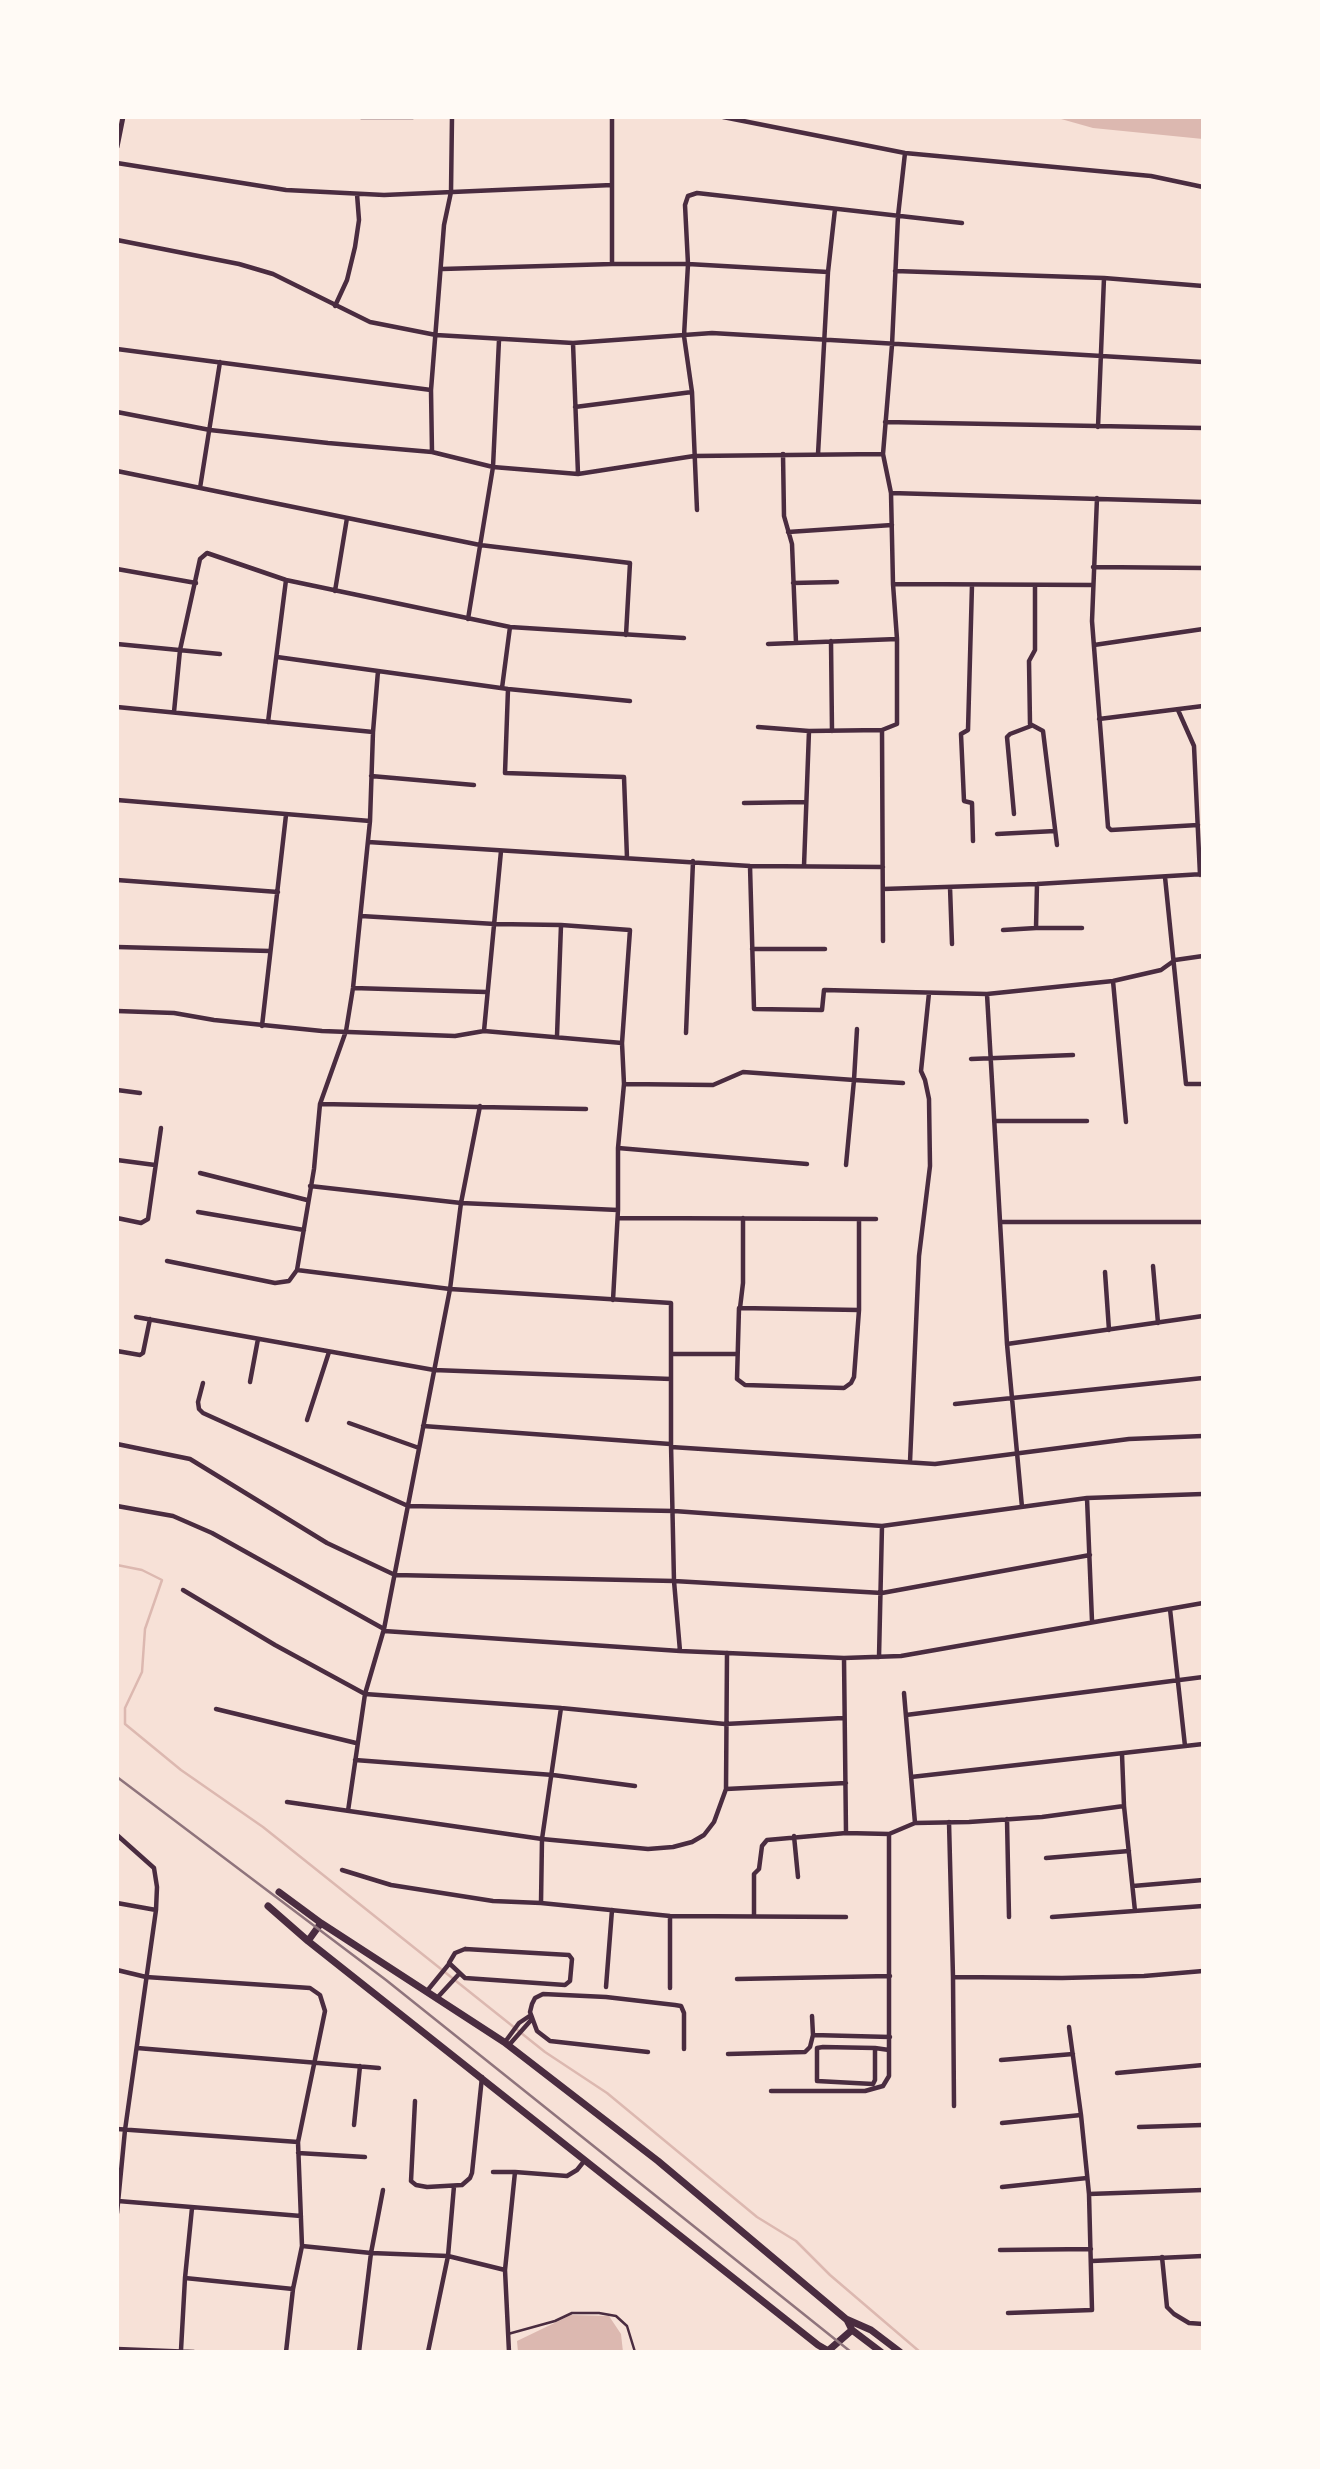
<!DOCTYPE html>
<style>
body{margin:0}
#map{position:relative;width:1320px;height:2469px;overflow:hidden;background:#f7e1d7;font-family:"PT Sans",sans-serif}
canvas{display:block}
.frame{position:absolute;inset:0;border:119px solid #fffaf5;pointer-events:none}
</style>
<div id="map">
<canvas width="1320" height="2469"></canvas>
<div class="frame"></div>
</div>
<script>
const ctx = document.querySelector('canvas').getContext('2d');
ctx.lineJoin = 'round';
function paint(path, color) {
  ctx.fillStyle = color;
  ctx.fill(path, 'evenodd');
}
function toPath(rows) {
  const path = new Path2D();
  for (const r of rows) {
    path.moveTo(r[0], r[1]);
    for (let i = 2; i < r.length; i += 2) path.lineTo(r[i], r[i + 1]);
  }
  return path;
}
function strokePath(path, color, width, dash) {
  ctx.strokeStyle = color;
  ctx.lineWidth = width;
  ctx.lineCap = dash ? 'butt' : 'round';
  ctx.setLineDash(dash || []);
  ctx.stroke(path);
}
const water = toPath([
 [1054,117,1203,117,1203,139,1093,128],
 [571,2315,609,2316,621,2334,623,2352,518,2352,517,2341]
]);
const stream = toPath([
 [117,1565,142,1570,162,1580,145,1629,142,1672,125,1708,125,1724,181,1770,263,1827,545,2052,607,2093,757,2217,796,2241,830,2275,920,2352]
]);
const service = toPath([
 [508,2334,555,2321,572,2313,599,2313,616,2316,627,2326,635,2352]
]);
const minor = toPath([
 [361,117,413,117],
 [612,117,612,185],
 [723,117,905,153,1151,176,1203,187],
 [117,163,286,190,384,195,612,185,612,264],
 [117,240,239,264,273,274,370,322,436,335,573,343,712,333,1203,362],
 [442,269,612,264,688,264,828,272],
 [895,271,1104,278],
 [335,306,347,280,355,247,359,220,357,194],
 [573,343,578,474],
 [117,349,431,390],
 [575,407,692,392],
 [117,412,210,430,328,443,432,452,493,467,578,474,694,456,883,454],
 [885,422,1203,428],
 [1098,427,1104,278,1203,286],
 [432,452,431,390,444,225,451,192,452,117],
 [783,454,784,516,792,544,796,643],
 [818,454,828,272,835,209],
 [117,471,480,545,630,563,626,635],
 [200,488,220,362],
 [891,493,1203,502],
 [1097,498,1092,621,1108,827,1111,830,1198,825],
 [697,510,692,392,684,336,688,264,685,205,688,196,697,193,962,223],
 [788,532,892,525],
 [1093,567,1203,568],
 [117,569,196,583],
 [793,583,837,582],
 [893,584,1093,585],
 [972,585,968,730,961,734,964,801,972,803,973,841],
 [1035,585,1035,650,1029,661,1030,724,1043,731,1057,845],
 [335,591,347,518],
 [468,619,493,467,499,340],
 [831,641,832,731],
 [117,644,220,654],
 [768,644,897,639],
 [1094,645,1203,629],
 [277,657,508,689,630,701],
 [502,688,510,627],
 [508,689,505,773,624,777,627,858],
 [117,707,373,732],
 [1178,710,1194,746,1200,875],
 [174,712,180,650,200,559,207,553,286,580,510,627,684,638],
 [1099,719,1203,706],
 [268,722,286,580],
 [758,727,809,731,882,730,897,724,897,639,893,584,891,493,883,454,892,345,898,216,905,153],
 [882,730,883,941],
 [371,776,474,785],
 [117,800,370,821],
 [744,803,806,802],
 [1014,814,1007,737,1010,734,1031,726],
 [997,834,1055,831],
 [368,842,750,866,883,867],
 [750,866,754,1009,822,1010,824,990,987,994,1113,981,1161,970,1175,960,1203,956],
 [804,866,809,731],
 [1165,877,1186,1084,1203,1084],
 [117,880,278,892],
 [950,887,952,944],
 [883,889,1037,884,1203,874],
 [361,916,495,924,561,925,630,930,622,1043,624,1084,618,1148,618,1210,613,1300],
 [1036,928,1082,928],
 [1003,930,1036,928,1037,884],
 [117,947,270,951],
 [752,949,825,949],
 [1113,981,1126,1122],
 [353,988,486,992],
 [987,994,1007,1344,1022,1507],
 [117,1011,174,1013,214,1020,322,1031,455,1036,484,1031,622,1043],
 [262,1026,286,815],
 [857,1029,854,1080,903,1083],
 [484,1031,501,851],
 [686,1033,693,861],
 [557,1036,561,925],
 [971,1059,1073,1055],
 [625,1084,713,1085,743,1072,854,1080,846,1165],
 [117,1090,140,1093],
 [320,1104,586,1109],
 [995,1121,1087,1121],
 [618,1148,807,1164],
 [117,1160,155,1165],
 [200,1173,307,1200],
 [310,1186,461,1203,618,1210],
 [198,1212,304,1230],
 [117,1218,141,1223,148,1219,161,1128],
 [618,1218,876,1219],
 [859,1219,859,1310,854,1377,851,1383,844,1388,745,1385,737,1379,739,1308,859,1310],
 [1000,1222,1203,1222],
 [167,1261,275,1283,289,1281,297,1270,314,1169,320,1104,346,1031,353,988,370,821,373,732,378,671],
 [1153,1266,1158,1323],
 [297,1270,450,1289,671,1303,671,1444,674,1581,680,1651],
 [1105,1272,1109,1330],
 [740,1308,743,1283,743,1218],
 [136,1317,434,1370,671,1379],
 [1007,1344,1203,1316],
 [117,1351,140,1355,143,1353,150,1319],
 [671,1354,736,1354],
 [250,1382,258,1339],
 [203,1383,198,1402,199,1409,203,1413,408,1506,674,1511,882,1526,1087,1498,1203,1494],
 [955,1404,1203,1378],
 [307,1420,329,1352],
 [349,1423,419,1448],
 [423,1426,670,1444],
 [117,1444,190,1459,327,1543,395,1575,674,1581,882,1593,1090,1555],
 [671,1447,935,1464,1129,1439,1203,1436],
 [910,1462,919,1256,930,1166,929,1099,925,1080,921,1071,929,993],
 [1087,1498,1092,1621],
 [117,1506,173,1516,212,1533,384,1629],
 [183,1590,275,1645,365,1694,561,1708,725,1724,843,1718],
 [1170,1609,1185,1746],
 [384,1631,680,1651,844,1658,901,1656,1203,1603],
 [879,1657,882,1526],
 [844,1658,846,1833],
 [904,1693,915,1823],
 [216,1709,356,1743],
 [906,1715,1203,1677],
 [1122,1754,1124,1806,1135,1911],
 [355,1760,553,1775,635,1786],
 [911,1777,1203,1744],
 [726,1789,846,1783],
 [287,1802,542,1839,648,1849,673,1847,692,1842,704,1835,714,1822,726,1789,727,1653],
 [348,1811,365,1694,384,1629,450,1289,461,1203,480,1106],
 [1007,1819,1009,1917],
 [949,1822,953,1977,1062,1978,1144,1976,1203,1971],
 [117,1835,154,1868,157,1887,156,1910,125,2130,117,2213],
 [794,1836,798,1877],
 [1046,1858,1129,1851],
 [342,1870,391,1885,493,1901,541,1903,670,1916,846,1917],
 [1133,1886,1203,1880],
 [117,1903,156,1910],
 [541,1903,542,1839,561,1708],
 [670,1916,670,1988],
 [754,1916,754,1874,759,1869,762,1846,767,1840,846,1833,889,1834,915,1823,969,1822,1042,1817,1124,1806],
 [1052,1917,1203,1906],
 [465,1949,569,1955,572,1959,570,1981,565,1985,465,1978,449,1963,455,1953,465,1949],
 [117,1970,146,1977,310,1988,320,1995,325,2011,298,2142,302,2246,293,2289,286,2352],
 [953,1977,954,2106],
 [737,1979,890,1976],
 [606,1987,612,1910],
 [427,1991,449,1964],
 [437,1998,459,1974],
 [812,2016,813,2035],
 [1069,2027,1081,2115],
 [505,2042,519,2023,531,2015],
 [509,2045,532,2019],
 [137,2048,379,2068],
 [875,2048,875,2080,873,2084,817,2081,817,2048,823,2047,875,2048,889,2050],
 [648,2052,550,2041,537,2031,530,2012,532,2004,535,1998,543,1994,606,1997,675,2005,681,2006,684,2013,684,2049],
 [728,2054,805,2052,810,2047,813,2035,890,2037],
 [1001,2060,1073,2054],
 [1117,2073,1203,2065],
 [771,2091,865,2091,883,2086,889,2076,889,1834],
 [415,2101,411,2181,416,2185,427,2187,462,2185,470,2178,472,2173,482,2077],
 [1002,2123,1081,2115,1089,2194,1092,2310,1008,2313],
 [354,2125,360,2066],
 [1139,2127,1203,2125],
 [117,2129,298,2142],
 [298,2153,365,2157],
 [493,2172,515,2172],
 [1002,2187,1087,2178],
 [1089,2194,1203,2190],
 [118,2201,301,2216],
 [302,2246,371,2253,448,2256,505,2270],
 [1000,2250,1091,2249],
 [1162,2257,1167,2307,1174,2314,1189,2323,1203,2324],
 [1092,2261,1203,2256],
 [185,2278,293,2289],
 [117,2349,194,2352],
 [181,2350,185,2278,192,2208],
 [359,2352,371,2253,383,2190],
 [428,2352,448,2256,454,2186],
 [509,2352,505,2270,515,2172,567,2176,577,2170,585,2160]
]);
const tertiary = toPath([
 [117,147,123,117]
]);
const primary = toPath([
 [279,1892,321,1923,504,2042,658,2161,846,2319,871,2330,900,2352],
 [268,1906,308,1941,818,2345,830,2352],
 [308,1941,321,1923],
 [847,2320,852,2330,881,2352],
 [829,2350,852,2330]
]);
const rail = toPath([
 [117,1777,386,1980,851,2352]
]);
paint(water, '#dcb8b0');
strokePath(stream, '#dcb8b0', 2.5);
strokePath(service, '#4a2c40', 2.5);
strokePath(minor, '#4a2c40', 4.5);
strokePath(tertiary, '#4a2c40', 5);
strokePath(primary, '#4a2c40', 7);
strokePath(rail, '#8f747c', 2.5);
</script>
